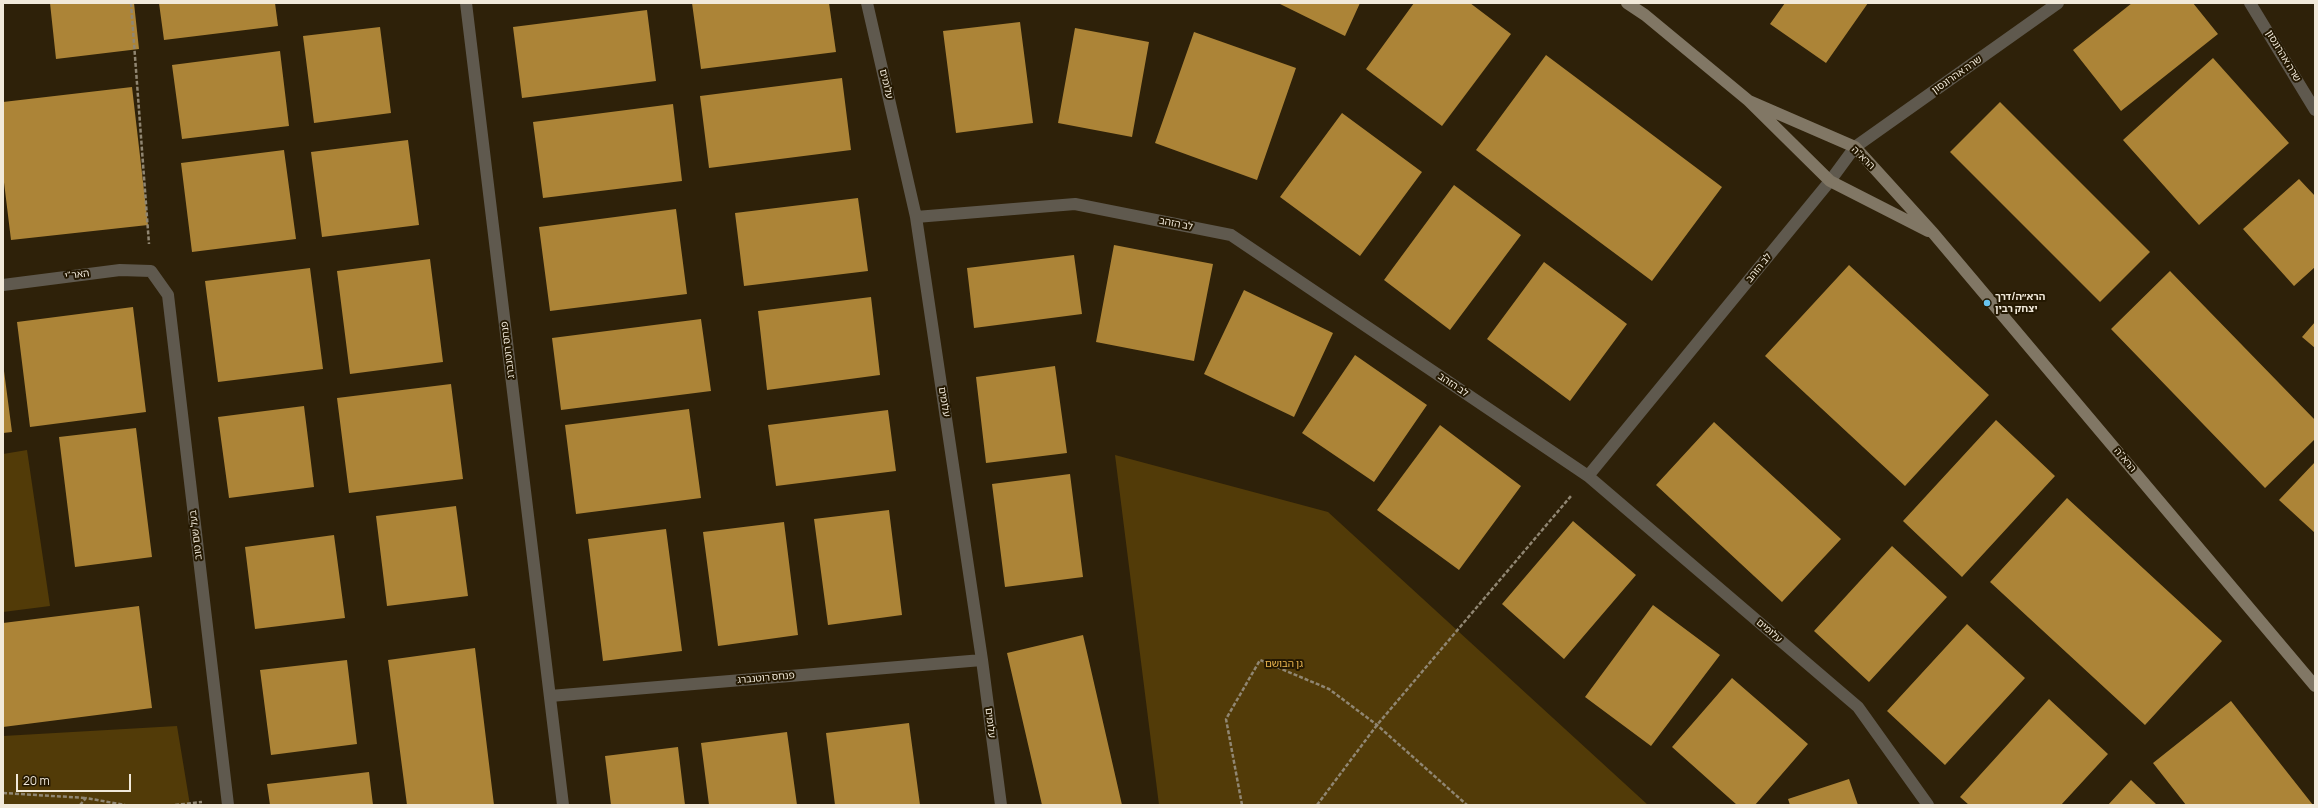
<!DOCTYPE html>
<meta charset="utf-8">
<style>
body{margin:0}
#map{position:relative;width:2318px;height:808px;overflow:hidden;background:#2e2109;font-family:Manrope,sans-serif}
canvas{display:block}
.frame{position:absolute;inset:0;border:4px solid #f1e9da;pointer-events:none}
.scale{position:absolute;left:16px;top:774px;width:115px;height:18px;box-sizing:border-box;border:2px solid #f1e9da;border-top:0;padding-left:5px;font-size:12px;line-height:14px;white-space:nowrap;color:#f1e9da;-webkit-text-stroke:3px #241801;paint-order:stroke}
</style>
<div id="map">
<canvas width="2318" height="808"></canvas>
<div class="frame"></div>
<div class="scale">20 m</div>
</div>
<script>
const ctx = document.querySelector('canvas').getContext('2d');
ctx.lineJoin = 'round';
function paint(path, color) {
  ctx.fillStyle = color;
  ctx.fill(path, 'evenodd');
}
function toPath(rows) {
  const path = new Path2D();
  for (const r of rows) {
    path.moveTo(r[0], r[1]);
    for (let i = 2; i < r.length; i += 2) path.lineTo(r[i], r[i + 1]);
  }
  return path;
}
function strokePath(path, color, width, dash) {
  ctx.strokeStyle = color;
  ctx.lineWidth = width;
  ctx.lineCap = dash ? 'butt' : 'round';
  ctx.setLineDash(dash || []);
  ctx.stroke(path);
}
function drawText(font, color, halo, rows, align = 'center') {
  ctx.font = font + ' Manrope,"Noto Sans Hebrew",sans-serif';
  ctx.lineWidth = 4;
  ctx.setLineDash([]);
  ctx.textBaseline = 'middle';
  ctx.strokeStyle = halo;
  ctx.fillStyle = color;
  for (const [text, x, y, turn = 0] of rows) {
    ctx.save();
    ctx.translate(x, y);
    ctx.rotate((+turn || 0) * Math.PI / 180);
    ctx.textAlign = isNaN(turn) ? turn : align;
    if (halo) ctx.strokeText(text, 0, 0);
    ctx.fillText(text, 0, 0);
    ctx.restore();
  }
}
const green = toPath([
 [27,450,50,606,3,612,3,454],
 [1115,455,1328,512,1648,805,1159,805],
 [177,726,190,805,3,805,3,736]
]);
const building = toPath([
 [50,3,134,3,139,49,56,59],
 [159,3,275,3,278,26,164,40],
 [692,3,829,3,836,52,701,69],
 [1278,3,1360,3,1345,36],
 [1414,3,1470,3,1511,34,1442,126,1366,69],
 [1785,3,1868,3,1826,63,1770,24],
 [2132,3,2193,3,2218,34,2121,111,2073,50],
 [647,10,656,81,522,98,513,27],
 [1020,22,1033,123,956,133,943,31],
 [380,27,391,113,314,123,303,36],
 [1075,28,1149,42,1132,137,1058,123],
 [1194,32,1296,68,1257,180,1155,143],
 [280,51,289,126,182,139,172,65],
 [1546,55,1722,187,1652,281,1476,150],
 [2213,58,2289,143,2199,225,2123,140],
 [842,78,851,150,709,168,700,96],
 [132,87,148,225,11,240,3,174,3,102],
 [2000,102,2150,252,2100,302,1950,152],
 [673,104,682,181,543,198,533,122],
 [1342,113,1422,172,1360,256,1280,197],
 [408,140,419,225,322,237,311,152],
 [284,150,296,239,192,252,181,163],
 [2299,179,2315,196,2315,267,2294,286,2243,229],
 [1454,185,1521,235,1450,330,1384,280],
 [858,198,868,271,744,286,735,213],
 [676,209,687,294,550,311,539,227],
 [1114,245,1213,264,1194,361,1096,342],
 [1074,255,1082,314,974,328,967,268],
 [430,259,443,362,350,374,337,271],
 [1544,262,1627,324,1570,401,1487,339],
 [1849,265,1989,395,1905,486,1765,356],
 [310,268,323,369,218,382,205,281],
 [2170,271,2315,420,2315,439,2265,488,2111,329],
 [1244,290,1333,333,1294,417,1204,374],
 [871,297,880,375,767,390,758,311],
 [133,307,146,412,30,427,17,322],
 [701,319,711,391,561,410,552,338],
 [2315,322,2315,348,2302,337],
 [1355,355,1427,405,1374,482,1302,433],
 [1055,366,1067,453,986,463,976,377],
 [4,371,12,432,3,433,3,372],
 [451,384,463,479,349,493,337,398],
 [304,406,314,487,229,498,218,417],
 [689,409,701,498,576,514,565,425],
 [888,410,896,471,776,486,768,425],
 [1996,420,2055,476,1962,577,1903,521],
 [1714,422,1841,539,1782,602,1656,485],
 [1440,425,1521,486,1459,570,1377,510],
 [136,428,152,557,75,567,59,437],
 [2315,462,2315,533,2279,500],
 [1070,474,1083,577,1005,587,992,484],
 [2067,498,2222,641,2145,725,1990,582],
 [456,506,468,596,387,606,376,516],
 [889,510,902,615,828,625,814,519],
 [1573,521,1636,575,1564,659,1502,604],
 [784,522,798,635,718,646,703,532],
 [666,529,682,651,603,661,588,539],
 [334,535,345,618,255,629,245,547],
 [1892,546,1947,597,1869,682,1814,631],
 [1653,605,1720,655,1651,746,1585,697],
 [139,606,152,708,3,727,3,623],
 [1967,624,2025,678,1945,765,1887,711],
 [1083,635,1122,805,1042,805,1007,653],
 [475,648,494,805,407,805,388,660],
 [347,660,357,744,271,755,260,670],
 [1732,678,1808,744,1755,805,1737,805,1672,747],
 [2049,699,2108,754,2061,805,1969,805,1960,797],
 [2231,701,2313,805,2186,805,2153,763],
 [909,723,920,805,835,805,826,733],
 [787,732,797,805,709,805,701,743],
 [678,747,685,805,611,805,605,756],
 [369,772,373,805,270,805,267,784],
 [1849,779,1858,805,1790,805,1788,799],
 [2131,780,2157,805,2108,805]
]);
const path = toPath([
 [131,3,149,244],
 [3,793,86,798],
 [80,805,86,798,125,805],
 [175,805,202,802],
 [1242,805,1226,719,1260,660,1329,689,1377,725,1467,805],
 [1317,805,1377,725,1571,496]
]);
const street = toPath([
 [466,3,563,805],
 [867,3,916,217,982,660,1001,805],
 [2250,3,2315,110],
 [916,217,1075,204,1231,235,1588,476,1858,707,1928,805],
 [3,285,120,270,151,271,168,295,228,805],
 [1588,476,1830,181,1855,147,2058,3],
 [550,696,982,660]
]);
const secondary = toPath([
 [1627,3,1645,15,1749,101,1830,181,1928,231],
 [1749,101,1855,147,1934,234,2315,686]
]);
const markers = [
 [1987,303,4,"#68c4f0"]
];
const streetNames = [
 ["שרה אהרונסון",2283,56,59],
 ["שרה אהרונסון",1957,75,-35],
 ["עלומים",886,84,77],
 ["הרא\"ה",1863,158,44],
 ["לב הזהב",1176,224,11],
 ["לב הזהב",1759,268,-51],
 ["האר\"י",77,275,-8],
 ["פנחס רוטנברג",508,350,-97],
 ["לב הזהב",1453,385,34],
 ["עלומים",944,402,81],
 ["הרא\"ה",2125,460,50],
 ["בעל שם טוב",196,535,-97],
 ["עלומים",1769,631,41],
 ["פנחס רוטנברג",766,678,-5],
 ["עלומים",990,723,83]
];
const poiNames = [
 ["הרא״ה/דרך",1995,297],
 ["יצחק רבין",1995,309]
];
const parkNames = [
 ["גן הבושם",1284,664]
];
paint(green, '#523b08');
paint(building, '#ac8437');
strokePath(path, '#908672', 2.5, [4, 2]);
strokePath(street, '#5f594e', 12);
strokePath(secondary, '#817765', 12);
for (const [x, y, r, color] of markers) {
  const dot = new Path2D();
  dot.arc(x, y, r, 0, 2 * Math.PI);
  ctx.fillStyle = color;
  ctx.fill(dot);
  strokePath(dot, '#241801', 1.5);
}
drawText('10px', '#f1e9da', '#241801', streetNames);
drawText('bold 10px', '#f1e9da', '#241801', poiNames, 'left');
drawText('10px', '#f0ba51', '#241801', parkNames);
</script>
